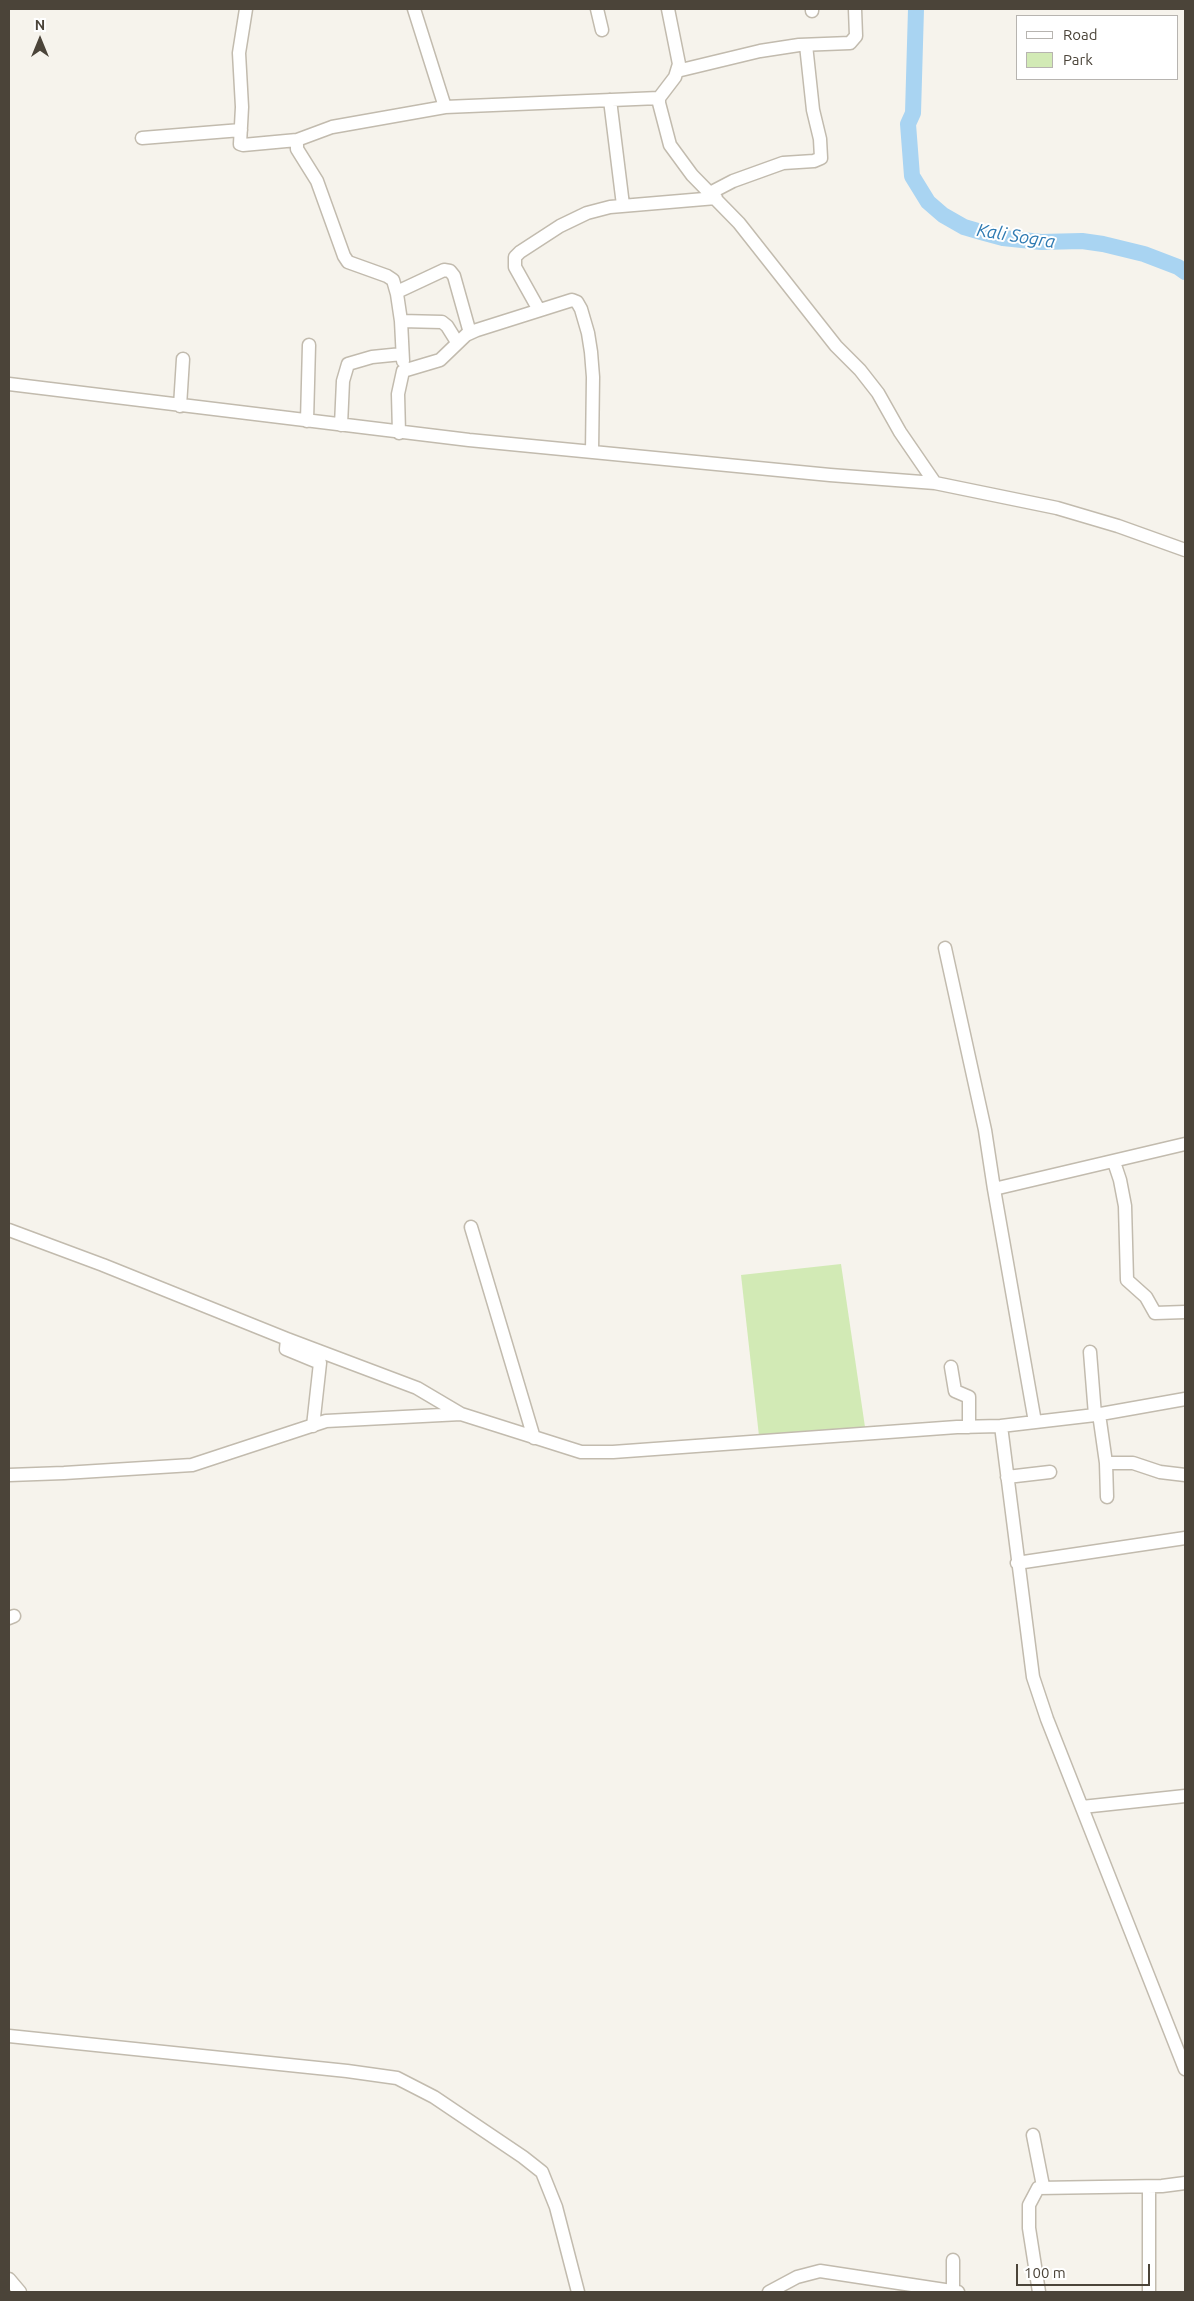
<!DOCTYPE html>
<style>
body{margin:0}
#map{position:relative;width:1194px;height:2301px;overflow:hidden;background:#f6f3ec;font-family:Ubuntu,sans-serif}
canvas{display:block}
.frame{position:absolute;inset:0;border:10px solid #4b4439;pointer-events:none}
.legend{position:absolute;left:1016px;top:15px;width:162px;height:65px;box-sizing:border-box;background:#fff;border:1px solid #b7b4b0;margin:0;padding:6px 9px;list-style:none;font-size:15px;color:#4b4439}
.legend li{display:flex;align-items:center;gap:10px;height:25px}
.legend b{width:25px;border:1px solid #b7b4b0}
.north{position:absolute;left:15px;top:15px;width:50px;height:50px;-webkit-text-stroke:4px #fff;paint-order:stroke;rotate:0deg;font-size:14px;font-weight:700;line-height:20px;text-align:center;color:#4b4439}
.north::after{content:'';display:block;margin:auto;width:18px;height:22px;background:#4b4439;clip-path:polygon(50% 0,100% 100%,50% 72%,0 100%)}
.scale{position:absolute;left:1016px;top:2264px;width:134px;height:22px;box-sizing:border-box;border:2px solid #4b4439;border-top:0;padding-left:6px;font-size:15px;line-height:18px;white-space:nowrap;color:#4b4439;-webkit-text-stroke:4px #fff;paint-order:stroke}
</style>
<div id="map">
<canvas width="1194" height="2301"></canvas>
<div class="frame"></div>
<ul class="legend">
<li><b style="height:6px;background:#fff"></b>Road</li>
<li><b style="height:14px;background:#d2eab5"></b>Park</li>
</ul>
<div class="north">N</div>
<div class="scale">100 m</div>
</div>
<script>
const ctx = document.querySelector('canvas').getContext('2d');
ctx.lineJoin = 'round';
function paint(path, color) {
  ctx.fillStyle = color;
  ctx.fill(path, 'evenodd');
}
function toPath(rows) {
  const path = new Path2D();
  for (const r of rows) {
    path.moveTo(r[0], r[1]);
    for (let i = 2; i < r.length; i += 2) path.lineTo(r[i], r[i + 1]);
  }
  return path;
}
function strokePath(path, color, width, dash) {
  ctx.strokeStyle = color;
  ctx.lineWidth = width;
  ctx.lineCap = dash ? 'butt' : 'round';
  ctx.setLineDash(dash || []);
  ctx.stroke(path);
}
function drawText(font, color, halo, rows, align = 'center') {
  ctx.font = font + ' Ubuntu,sans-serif';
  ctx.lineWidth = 4;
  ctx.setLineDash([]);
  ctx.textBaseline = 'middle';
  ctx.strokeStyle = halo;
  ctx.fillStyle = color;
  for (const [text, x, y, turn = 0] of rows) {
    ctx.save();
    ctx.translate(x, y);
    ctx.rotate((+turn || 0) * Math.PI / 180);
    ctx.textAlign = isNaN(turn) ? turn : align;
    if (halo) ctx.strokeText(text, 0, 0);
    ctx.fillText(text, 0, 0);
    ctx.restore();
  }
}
const green = toPath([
 [841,1264,865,1427,759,1436,741,1275]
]);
const river = toPath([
 [916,9,913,113,908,124,912,176,928,202,943,215,964,227,981,232,1003,238,1041,242,1082,241,1103,244,1144,254,1178,267,1185,272]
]);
const minor = toPath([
 [246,9,239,53,242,107,240,144,243,145,297,140],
 [414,9,445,107],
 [597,9,602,30],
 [668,9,679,64,675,77,659,98,659,103,670,145,692,175,739,223,836,346,860,370,878,393,900,432,935,483],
 [812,9,812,11],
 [677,71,760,51,799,45,850,43,856,36,855,9],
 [610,100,623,205],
 [142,138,241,130],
 [710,193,733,181,783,163,814,161,821,158,820,139,813,110,806,45],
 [397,292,444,270,450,271,454,276,470,333],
 [539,310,515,267,515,257,520,252,560,226,587,213,610,207,716,198],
 [401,321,403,361],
 [457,342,447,326,442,322,401,321,397,294,393,280,387,276,348,262,344,256,317,181,297,149,297,140,332,127,445,107,659,98],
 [9,384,469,440,830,475,935,483,1057,508,1118,526,1185,550],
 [180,406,183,359],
 [307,421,309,345],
 [341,425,343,381,348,364,372,357,402,354],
 [399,433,398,394,403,371,440,360,466,335,477,330,572,300,577,302,581,309,588,333,591,352,593,377,592,452],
 [945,948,985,1130,994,1189],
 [1114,1162,1120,1180,1125,1206,1127,1280,1146,1297,1155,1313,1185,1312],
 [471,1227,534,1438],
 [9,1230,103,1265,287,1339,417,1388,461,1414,581,1452,613,1452,957,1427,1001,1426,1095,1415,1185,1399],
 [287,1339,286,1349,320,1363,313,1426],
 [1090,1352,1095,1415],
 [951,1367,955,1391,969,1397,969,1427],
 [1099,1414,1106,1463,1107,1497],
 [1035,1422,994,1189,1185,1144],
 [1001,1426,1033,1677,1047,1719,1185,2069],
 [1106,1463,1133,1463,1160,1472,1185,1475],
 [9,1475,64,1473,192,1465,326,1421,461,1414],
 [1007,1477,1050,1472],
 [1017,1563,1185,1538],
 [9,1618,14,1616],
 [1082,1807,1185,1796],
 [9,2036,347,2071,397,2078,434,2097,523,2157,542,2172,556,2207,578,2292],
 [1033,2135,1043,2186],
 [1149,2187,1149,2292],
 [9,2279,20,2292],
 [953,2291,953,2260],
 [769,2292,797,2277,820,2271,958,2292],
 [1039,2292,1029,2228,1029,2205,1038,2188,1162,2186,1185,2183]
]);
const waterNames = [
 ["Kali Sogra",1016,236,9]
];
paint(green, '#d2eab5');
strokePath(river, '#a9d4f2', 16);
strokePath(minor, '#c2bbae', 15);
strokePath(minor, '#fff', 12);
drawText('italic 18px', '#2e7ab2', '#fff', waterNames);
</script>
